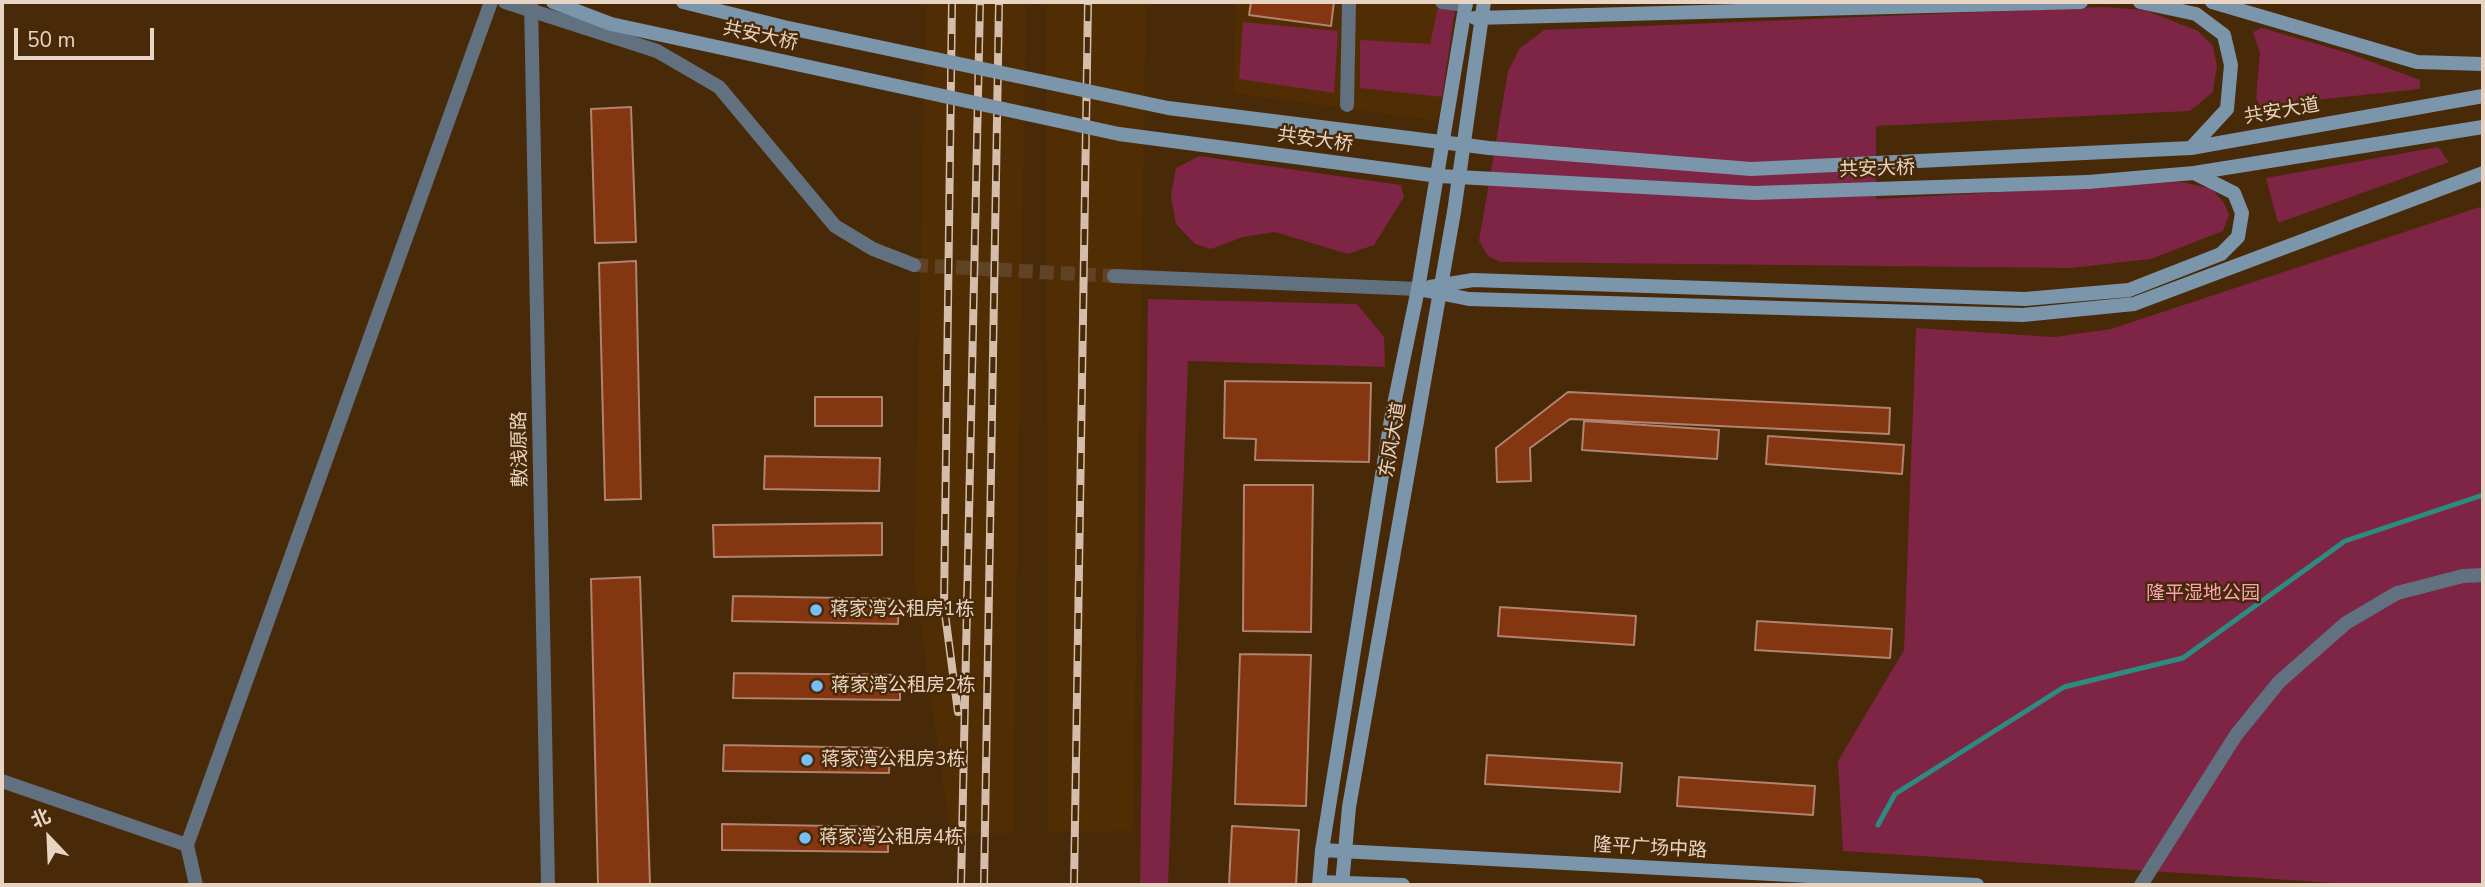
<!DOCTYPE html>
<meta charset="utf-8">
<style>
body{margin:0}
#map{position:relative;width:2485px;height:887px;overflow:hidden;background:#482908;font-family:"Nunito Sans","Noto Sans SC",sans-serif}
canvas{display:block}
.frame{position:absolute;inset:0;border:4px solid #e8d4c3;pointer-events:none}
.north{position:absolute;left:14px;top:803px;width:70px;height:70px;-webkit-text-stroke:5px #482908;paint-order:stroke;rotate:337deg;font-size:19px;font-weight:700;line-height:28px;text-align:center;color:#e8d4c3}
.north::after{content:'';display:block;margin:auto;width:24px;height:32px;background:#e8d4c3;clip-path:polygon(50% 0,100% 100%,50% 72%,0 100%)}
.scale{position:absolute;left:14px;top:28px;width:140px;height:32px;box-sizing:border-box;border:4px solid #e8d4c3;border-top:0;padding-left:9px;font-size:21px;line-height:24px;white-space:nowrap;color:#e8d4c3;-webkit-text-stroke:5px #482908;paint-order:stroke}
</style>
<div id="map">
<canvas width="2485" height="887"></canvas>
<div class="frame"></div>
<div class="north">北</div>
<div class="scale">50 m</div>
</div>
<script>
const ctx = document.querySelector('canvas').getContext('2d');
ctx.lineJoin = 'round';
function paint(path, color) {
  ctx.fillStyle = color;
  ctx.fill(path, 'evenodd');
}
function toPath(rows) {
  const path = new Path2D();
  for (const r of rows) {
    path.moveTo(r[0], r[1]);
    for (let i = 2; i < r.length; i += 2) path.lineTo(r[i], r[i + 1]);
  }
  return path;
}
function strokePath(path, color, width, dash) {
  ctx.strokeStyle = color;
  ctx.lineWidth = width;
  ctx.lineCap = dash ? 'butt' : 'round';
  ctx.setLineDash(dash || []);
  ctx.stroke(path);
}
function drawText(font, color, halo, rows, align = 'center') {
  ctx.font = font + ' "Nunito Sans","Noto Sans SC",sans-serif';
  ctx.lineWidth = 5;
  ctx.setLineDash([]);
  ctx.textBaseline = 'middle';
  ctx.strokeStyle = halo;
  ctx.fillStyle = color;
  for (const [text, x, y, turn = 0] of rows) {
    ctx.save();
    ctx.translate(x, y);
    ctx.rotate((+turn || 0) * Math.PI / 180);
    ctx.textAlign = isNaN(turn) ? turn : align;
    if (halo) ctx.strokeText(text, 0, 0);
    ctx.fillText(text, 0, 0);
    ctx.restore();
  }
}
const built = toPath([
 [926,2,1026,2,1013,833,950,833,914,576],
 [1046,2,1146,2,1133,831,1048,832],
 [1236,2,1457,2,1438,121,1233,93]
]);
const green = toPath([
 [1438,7,1455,10,1442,97,1360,88,1360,40,1430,44],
 [2103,7,2145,10,2198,31,2213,46,2217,66,2213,92,2190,111,1876,126,1876,199,2182,182,2212,189,2224,203,2229,215,2223,231,2151,259,2071,268,1500,262,1488,256,1479,241,1508,71,1520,48,1544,30],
 [1243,22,1338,31,1334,93,1239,79],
 [2262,28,2348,53,2420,80,2420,89,2260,106,2256,98,2260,53,2253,32],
 [2438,147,2449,162,2278,223,2266,178],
 [1199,156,1401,185,1404,197,1374,245,1348,254,1275,232,1243,237,1211,249,1195,244,1176,224,1171,196,1176,168],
 [2483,206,2483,885,2366,885,1843,851,1838,761,1904,650,1916,328,2054,337,2111,329],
 [1148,299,1357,304,1384,337,1385,367,1188,361,1168,885,1140,885]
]);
const stream = toPath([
 [1878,825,1895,794,2064,687,2183,658,2345,541,2483,495]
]);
const building = toPath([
 [1251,2,1334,2,1331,26,1249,15,1251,2],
 [631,107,636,242,595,243,591,109,631,107],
 [636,261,641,499,605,500,599,263,636,261],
 [1225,381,1371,383,1369,462,1255,460,1256,439,1224,438,1225,381],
 [1568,392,1890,408,1889,434,1570,419,1530,448,1531,481,1497,482,1496,448,1568,392],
 [815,397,882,397,882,426,815,426,815,397],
 [1584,421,1719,430,1717,459,1582,450,1584,421],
 [1768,436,1904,445,1902,474,1766,464,1768,436],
 [765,456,880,458,879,491,764,489,765,456],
 [1244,485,1313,485,1311,632,1243,631,1244,485],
 [882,523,882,555,714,557,713,525,882,523],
 [640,577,650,885,598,885,591,579,640,577],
 [733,596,899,599,898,624,732,621,733,596],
 [1500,607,1636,616,1634,645,1498,636,1500,607],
 [1757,621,1892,629,1890,658,1755,650,1757,621],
 [1240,654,1311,655,1306,806,1235,804,1240,654],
 [734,673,900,675,900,700,733,698,734,673],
 [724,745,890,748,889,773,723,771,724,745],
 [1487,755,1622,763,1620,792,1485,784,1487,755],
 [1679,777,1815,786,1813,815,1677,806,1679,777],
 [722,824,888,827,888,852,722,850,722,824],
 [1232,826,1299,830,1296,885,1229,885,1232,826]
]);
const streetTunnel = toPath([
 [914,265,1114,276]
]);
const street = toPath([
 [505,2,657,51,719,87,835,226,873,249,914,265],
 [531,2,548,885],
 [1442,2,1466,5],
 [1347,105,1349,2],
 [1114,276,1418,289],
 [2,781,187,845],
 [196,885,187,845,491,2],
 [2141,885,2236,735,2279,682,2346,623,2397,593,2463,576,2483,575]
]);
const secondary = toPath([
 [2140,2,2196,14,2224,35,2231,65,2227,109,2191,148],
 [2212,2,2417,62,2483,64],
 [1475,18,2081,2],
 [2085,153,2191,148,2483,96],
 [2088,182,2194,173,2483,127],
 [1430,287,1473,280,2025,299,2129,290,2221,254,2238,237,2242,213,2234,193,2194,173],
 [1418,289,1469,299,2023,315,2134,304,2483,173],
 [1322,850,1977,885],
 [1320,882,1403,885],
 [1319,885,1322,850,1391,419,1418,289,1466,2],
 [1342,885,1349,807,1454,212,1484,2]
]);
const rail = toPath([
 [952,2,944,606,958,712],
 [961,885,980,2],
 [984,885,999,2],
 [1074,885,1088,2]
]);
const secondaryBridge = toPath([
 [553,2,611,24,1119,134,1439,176,1754,193,2088,182],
 [683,2,784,27,1168,108,1489,148,1751,169,2085,153]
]);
const markers = [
 [816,610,7,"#77bff7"],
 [817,686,7,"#77bff7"],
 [807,760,7,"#77bff7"],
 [805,838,7,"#77bff7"]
];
const streetNames = [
 ["共安大桥",760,37,12],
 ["共安大道",2282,112,-10],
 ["共安大桥",1315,141,8],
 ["共安大桥",1877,170,-2],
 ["东风大道",1394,440,-80],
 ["敷浅原路",521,449,-91],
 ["隆平广场中路",1650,849,3]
];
const parkNames = [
 ["隆平湿地公园",2203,594]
];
const poiNames = [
 ["蒋家湾公租房1栋",830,610],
 ["蒋家湾公租房2栋",831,686],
 ["蒋家湾公租房3栋",821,760],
 ["蒋家湾公租房4栋",819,838]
];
paint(built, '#512d03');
paint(green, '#7e2444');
strokePath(stream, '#2e8b7f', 5);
paint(building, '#843610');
strokePath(building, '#b18370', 2);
strokePath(streetTunnel, '#604324', 14, [14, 7]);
strokePath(street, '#61717f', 14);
strokePath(secondary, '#7b95ab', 14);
strokePath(rail, '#d4beab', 8);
strokePath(rail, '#482908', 5, [16]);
strokePath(secondaryBridge, '#7b95ab', 14);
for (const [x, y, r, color] of markers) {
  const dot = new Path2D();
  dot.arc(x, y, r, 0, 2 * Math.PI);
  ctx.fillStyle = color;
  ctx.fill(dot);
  strokePath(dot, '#482908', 2.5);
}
drawText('19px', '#e8d4c3', '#482908', streetNames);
drawText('19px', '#f9a2b9', '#482908', parkNames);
drawText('19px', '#e8d4c3', '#482908', poiNames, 'left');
</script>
